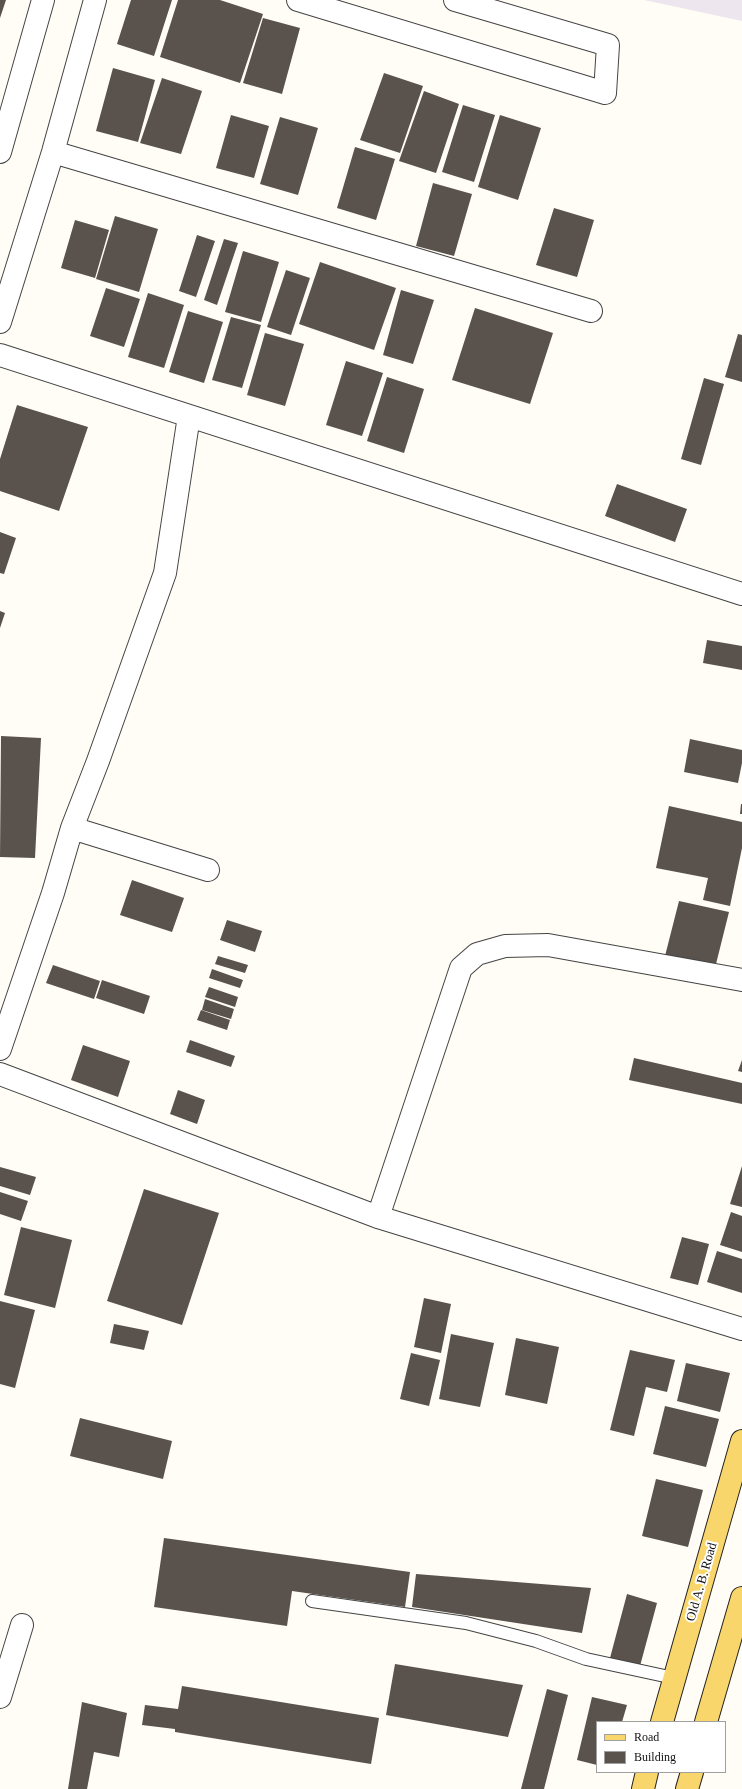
<!DOCTYPE html>
<style>
body{margin:0}
#map{position:relative;width:742px;height:1789px;overflow:hidden;background:#fffdf5;font-family:Georgia,serif}
canvas{display:block}
.legend{position:absolute;left:596px;top:1721px;width:130px;height:52px;box-sizing:border-box;background:#fff;border:1px solid #a0a0a0;margin:0;padding:5px 7px;list-style:none;font-size:12px;color:#111}
.legend li{display:flex;align-items:center;gap:8px;height:20px}
.legend b{width:20px;border:1px solid #a0a0a0}
</style>
<div id="map">
<canvas width="742" height="1789"></canvas>
<ul class="legend">
<li><b style="height:5px;background:#f9d66b"></b>Road</li>
<li><b style="height:11px;background:#5a524d"></b>Building</li>
</ul>
</div>
<script>
const ctx = document.querySelector('canvas').getContext('2d');
ctx.lineJoin = 'round';
function paint(path, color) {
  ctx.fillStyle = color;
  ctx.fill(path, 'evenodd');
}
function toPath(rows) {
  const path = new Path2D();
  for (const r of rows) {
    path.moveTo(r[0], r[1]);
    for (let i = 2; i < r.length; i += 2) path.lineTo(r[i], r[i + 1]);
  }
  return path;
}
function strokePath(path, color, width, dash) {
  ctx.strokeStyle = color;
  ctx.lineWidth = width;
  ctx.lineCap = dash ? 'butt' : 'round';
  ctx.setLineDash(dash || []);
  ctx.stroke(path);
}
function drawText(font, color, halo, rows, align = 'center') {
  ctx.font = font + ' Georgia,serif';
  ctx.lineWidth = 4;
  ctx.setLineDash([]);
  ctx.textBaseline = 'middle';
  ctx.strokeStyle = halo;
  ctx.fillStyle = color;
  for (const [text, x, y, turn = 0] of rows) {
    ctx.save();
    ctx.translate(x, y);
    ctx.rotate((+turn || 0) * Math.PI / 180);
    ctx.textAlign = isNaN(turn) ? turn : align;
    if (halo) ctx.strokeText(text, 0, 0);
    ctx.fillText(text, 0, 0);
    ctx.restore();
  }
}
const industrial = toPath([
 [644,0,742,0,742,21]
]);
const building = toPath([
 [0,0,6,0,0,18],
 [131,0,172,0,154,56,117,44],
 [178,0,220,0,263,14,240,83,160,57],
 [263,18,300,28,282,94,243,83],
 [113,68,155,80,138,142,96,131],
 [384,73,423,86,400,153,360,140],
 [162,78,202,91,181,154,140,143],
 [424,91,459,104,436,173,399,161],
 [463,105,495,115,474,182,442,172],
 [231,115,269,126,254,178,216,168],
 [500,115,541,128,518,200,478,187],
 [280,117,318,128,298,195,260,184],
 [355,147,395,159,376,220,337,208],
 [433,183,472,194,454,256,416,246],
 [554,208,594,220,577,277,536,265],
 [115,216,158,229,139,292,96,279],
 [75,220,109,230,95,278,61,268],
 [197,235,215,241,196,297,179,291],
 [224,239,238,243,217,305,204,300],
 [243,251,279,262,261,322,225,312],
 [320,262,396,288,374,350,299,324],
 [286,270,310,278,291,335,267,327],
 [106,288,140,299,124,347,90,336],
 [401,290,434,300,413,364,383,355],
 [148,293,184,305,164,368,128,357],
 [475,308,553,333,530,404,452,380],
 [188,311,223,322,204,383,169,372],
 [231,317,261,325,242,388,212,380],
 [265,333,304,344,285,406,247,395],
 [738,334,742,335,742,382,725,377],
 [346,361,383,373,362,436,326,425],
 [387,377,424,389,404,453,367,441],
 [704,378,724,384,701,465,681,459],
 [17,405,88,427,59,511,0,491,0,459],
 [617,484,687,509,675,542,605,516],
 [0,532,16,538,4,574,0,573],
 [0,611,5,613,0,628],
 [707,640,742,646,742,670,703,663],
 [1,736,41,738,35,858,0,857],
 [690,739,742,750,742,763,738,783,684,772],
 [741,804,742,804,742,814,740,814],
 [669,806,742,822,742,848,730,906,703,900,708,878,656,868],
 [132,880,184,898,172,932,120,915],
 [679,901,729,912,715,968,665,956],
 [227,920,262,931,255,952,220,940],
 [218,956,248,965,245,973,215,964],
 [53,965,100,981,94,999,46,983],
 [212,969,243,980,240,988,209,978],
 [102,980,150,996,144,1014,96,998],
 [209,987,238,997,235,1007,205,997],
 [205,999,234,1009,231,1019,202,1010],
 [201,1010,230,1020,227,1030,197,1020],
 [190,1040,235,1056,231,1067,186,1052],
 [83,1045,130,1061,118,1097,71,1080],
 [634,1058,742,1083,742,1104,629,1080],
 [742,1060,742,1072,738,1071],
 [178,1090,205,1100,197,1124,170,1114],
 [742,1166,742,1207,730,1204],
 [0,1167,36,1177,30,1195,0,1186],
 [144,1189,219,1213,182,1325,107,1301],
 [0,1192,28,1201,21,1221,0,1214],
 [731,1212,742,1216,742,1252,720,1245],
 [21,1227,72,1240,55,1308,4,1295],
 [682,1237,709,1244,698,1285,670,1278],
 [717,1251,742,1259,742,1293,707,1282],
 [424,1298,451,1304,441,1353,414,1347],
 [0,1301,35,1310,15,1388,0,1384],
 [114,1324,149,1331,144,1350,110,1343],
 [451,1334,494,1343,480,1407,439,1399],
 [516,1338,559,1347,547,1404,505,1395],
 [630,1350,675,1360,667,1392,646,1387,634,1436,610,1430],
 [411,1353,440,1360,429,1406,400,1399],
 [686,1363,730,1373,720,1412,677,1401],
 [665,1406,719,1419,706,1467,653,1454],
 [80,1418,172,1441,163,1479,70,1456],
 [656,1479,703,1490,688,1547,642,1536],
 [164,1538,410,1572,405,1607,292,1591,287,1626,154,1607],
 [416,1574,591,1588,582,1633,412,1607],
 [627,1594,657,1603,640,1666,610,1658],
 [395,1664,523,1685,508,1737,386,1715],
 [182,1686,379,1718,371,1764,175,1732,175,1729,142,1725,145,1705,178,1709],
 [547,1689,568,1695,544,1789,521,1789],
 [592,1697,627,1705,622,1722,597,1722,597,1765,577,1760],
 [82,1702,127,1713,119,1757,94,1752,87,1789,68,1789]
]);
const service = toPath([
 [312,1601,466,1623,536,1641,586,1659,674,1678]
]);
const minor = toPath([
 [298,0,605,93,608,45,455,0],
 [0,152,43,0],
 [53,152,591,311],
 [0,322,53,152,95,0],
 [0,355,742,594],
 [72,828,208,870],
 [0,1049,53,893,72,828,98,761,165,573,189,416],
 [0,1074,378,1217,742,1329],
 [378,1217,461,968,477,954,505,946,548,945,742,980],
 [0,1697,22,1625]
]);
const primary = toPath([
 [662,1722,742,1441],
 [706,1722,742,1598],
 [643,1789,647,1772],
 [687,1789,692,1772]
]);
const streetNames = [
 ["Old A. B. Road",702,1582,-74]
];
paint(industrial, '#eee6ef');
paint(building, '#5a524d');
strokePath(service, '#444', 14);
strokePath(minor, '#444', 24);
strokePath(primary, '#222', 24);
strokePath(service, '#fff', 12);
strokePath(minor, '#fff', 22);
strokePath(primary, '#f9d66b', 22);
drawText('13px', '#111', '#fff', streetNames);
</script>
